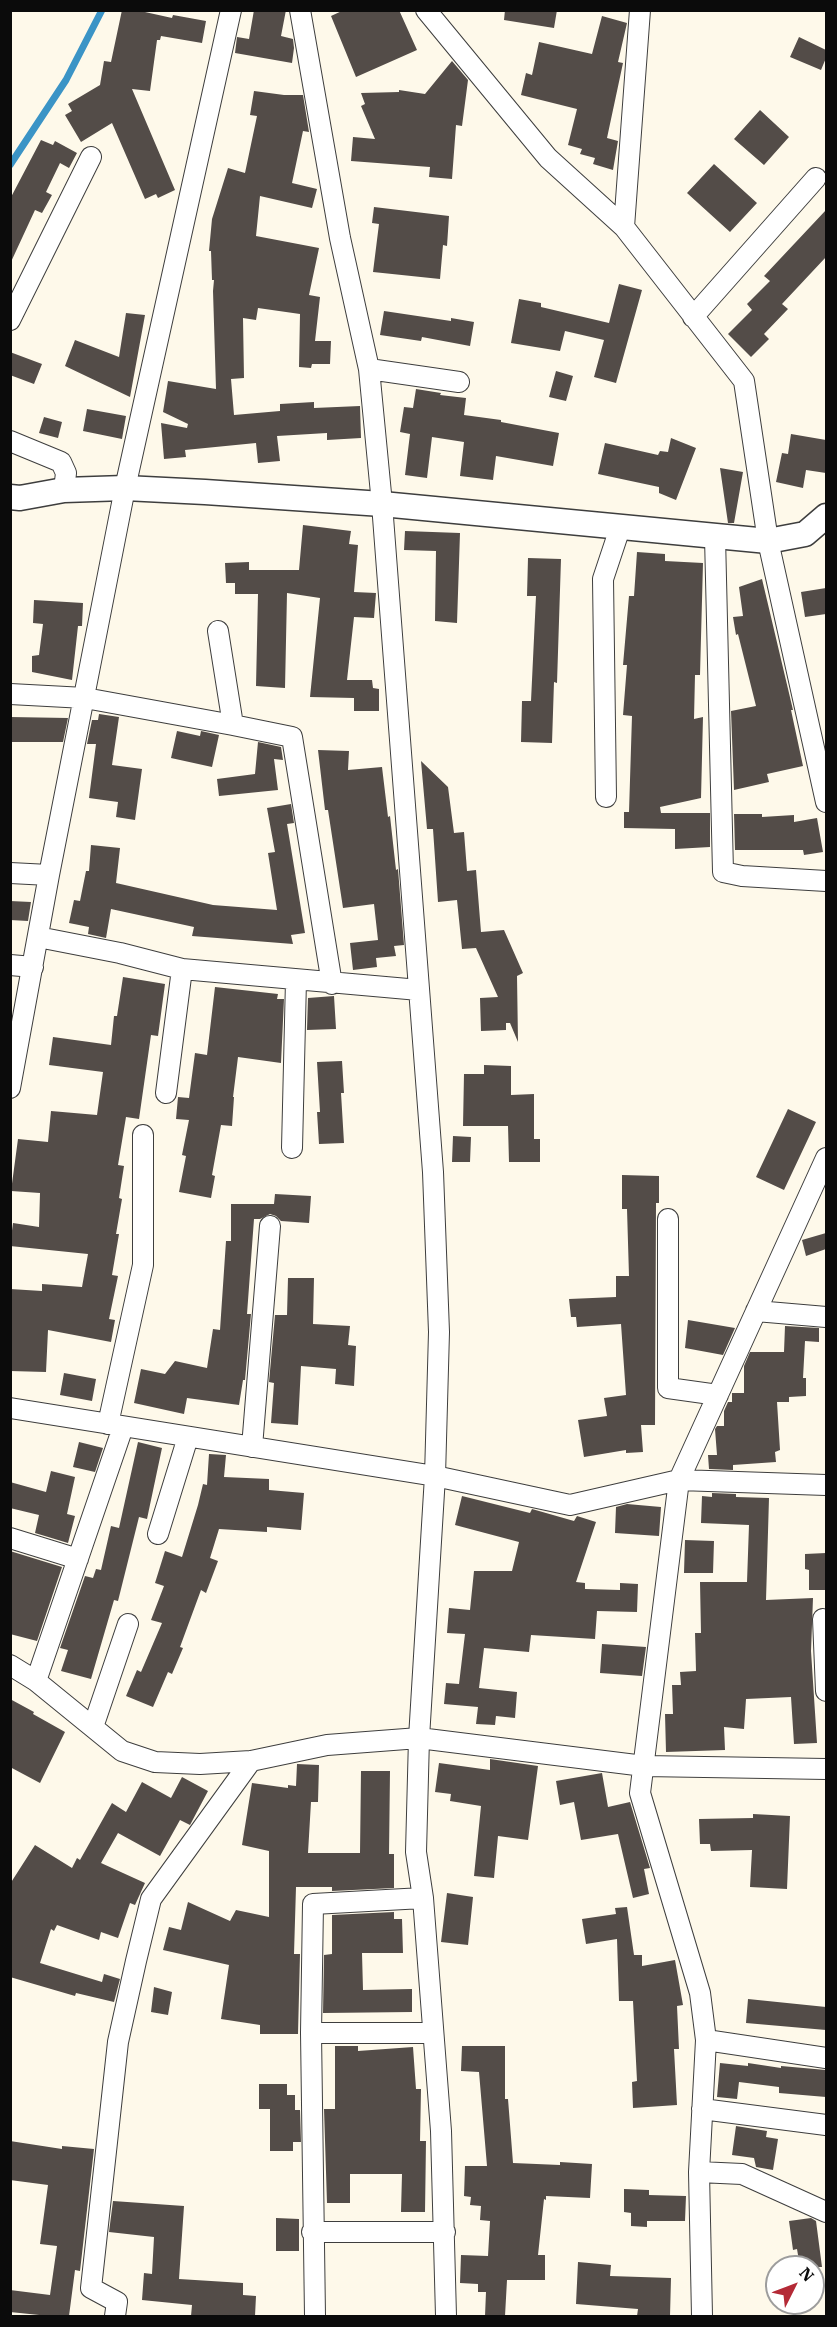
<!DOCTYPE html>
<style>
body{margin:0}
#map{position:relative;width:837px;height:2327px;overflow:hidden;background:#fef9ea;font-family:"IBM Plex Serif",serif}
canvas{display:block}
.frame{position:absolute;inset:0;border:12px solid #0b0b0b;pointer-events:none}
.north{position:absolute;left:765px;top:2255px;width:60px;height:60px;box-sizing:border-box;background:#fff;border:2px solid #9d9d9d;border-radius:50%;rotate:48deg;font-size:16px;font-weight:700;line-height:24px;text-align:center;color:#0b0b0b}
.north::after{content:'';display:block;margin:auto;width:21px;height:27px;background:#b42a36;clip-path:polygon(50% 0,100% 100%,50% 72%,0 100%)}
</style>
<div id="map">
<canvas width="837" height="2327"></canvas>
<div class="frame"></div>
<div class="north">N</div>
</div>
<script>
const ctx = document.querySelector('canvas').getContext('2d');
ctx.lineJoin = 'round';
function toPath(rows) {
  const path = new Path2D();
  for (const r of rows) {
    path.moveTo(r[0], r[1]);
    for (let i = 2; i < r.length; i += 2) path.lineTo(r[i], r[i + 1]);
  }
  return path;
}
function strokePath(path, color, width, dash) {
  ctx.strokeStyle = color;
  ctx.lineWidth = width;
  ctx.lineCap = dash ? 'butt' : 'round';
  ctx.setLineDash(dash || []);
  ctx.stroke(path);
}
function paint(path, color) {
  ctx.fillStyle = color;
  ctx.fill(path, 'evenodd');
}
const stream = toPath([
 [10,165,66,80,102,10]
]);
const building = toPath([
 [122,10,136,10,172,18,173,15,206,21,202,43,161,36,160,40,157,40,150,91,132,89,175,190,158,198,156,194,145,199,112,123,81,142,65,115,72,111,68,104,100,85,104,61,111,62],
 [254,10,286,10,281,36,293,39,294,48,292,63,235,53,237,37,249,39],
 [344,10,399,10,417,50,356,77,331,16],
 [505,10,557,10,554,28,504,20],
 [602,16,627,23,618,62,623,63,607,138,618,141,613,170,593,164,595,158,580,154,582,149,568,145,577,109,521,95,526,73,532,75,539,42,592,54],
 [799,37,826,50,826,58,821,70,790,57],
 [452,61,468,80,462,126,456,125,452,179,429,177,430,167,351,161,353,137,375,139,361,106,365,104,361,93,399,92,399,90,425,94],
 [254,91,284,95,303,95,309,132,303,131,292,183,317,189,312,208,260,196,256,236,319,248,309,295,320,297,315,341,331,341,330,364,312,364,311,368,299,367,300,314,258,308,256,320,243,318,244,378,231,379,234,415,280,411,280,404,314,402,314,408,360,406,361,438,327,440,327,433,277,436,280,461,258,463,256,443,185,450,186,457,164,459,161,423,187,428,188,424,163,412,168,381,216,389,213,291,214,280,212,280,211,251,209,251,212,219,228,168,245,173,257,116,250,115],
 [760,110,789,137,764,165,734,139],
 [41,140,53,145,55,141,77,153,69,168,60,163,46,192,52,195,42,213,35,210,10,264,10,199],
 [714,164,757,203,730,232,687,193],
 [374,207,449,216,447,246,443,245,440,279,373,272,379,224,372,223],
 [826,210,826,257,782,304,788,309,764,334,769,339,751,357,728,334,752,310,747,304,770,281,764,276],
 [619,284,642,290,616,383,594,377,604,340,565,331,560,351,511,343,519,299,541,303,541,307,609,323],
 [384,311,451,321,451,318,474,322,470,346,422,337,421,341,380,335],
 [126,313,145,315,130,397,65,366,75,340,119,357],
 [10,352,42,364,34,384,10,375],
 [556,371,573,376,566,401,549,397],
 [416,389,441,393,440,395,466,398,464,415,501,420,501,422,559,433,553,466,496,456,493,480,460,476,464,442,432,437,427,478,405,475,410,434,400,432,404,407,413,408],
 [87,409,126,416,122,439,83,431],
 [44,417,62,422,58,438,39,433],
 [791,434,826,440,826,473,806,470,803,488,776,482,782,453,788,454],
 [671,438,696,448,676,500,659,493,659,487,598,474,605,443,658,455,660,451,668,452],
 [720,468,743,472,734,523,728,523],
 [303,525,351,531,349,544,358,545,354,592,376,593,374,618,354,617,347,680,372,680,373,688,379,689,379,711,354,711,354,698,310,697,320,598,287,593,285,688,256,686,258,594,235,594,235,583,226,583,225,563,249,562,249,570,299,570],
 [405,531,460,533,457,623,435,621,436,551,404,550],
 [637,552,665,554,665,561,703,563,700,675,695,675,694,719,703,717,701,798,660,807,661,813,710,813,710,847,675,849,675,829,624,828,624,812,629,812,632,716,623,715,627,665,623,665,629,596,634,596],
 [528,558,561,559,557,683,554,682,552,743,521,742,522,701,531,701,536,596,527,596],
 [762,579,793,710,791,710,803,766,767,774,769,782,734,790,731,711,756,706,738,634,736,635,733,617,743,616,739,587],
 [826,588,826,614,805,617,801,592],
 [34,600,83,603,82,626,78,626,72,680,32,672,32,656,39,655,43,624,33,623],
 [99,714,119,717,112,765,142,769,135,820,116,817,118,802,89,798,96,744,87,744,92,720,98,720],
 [10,717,68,718,63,742,10,742],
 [177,731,200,736,201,731,219,735,212,767,171,758],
 [258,742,281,747,283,760,274,759,278,790,219,796,217,779,255,774],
 [318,750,349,751,348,770,382,767,388,817,390,816,396,870,398,869,404,945,394,946,396,956,376,958,377,967,353,970,350,943,378,940,374,904,343,908,328,810,325,810],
 [421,761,448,787,454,833,464,832,467,871,476,870,481,932,504,930,523,973,517,976,518,1042,510,1023,506,1023,506,1030,481,1031,480,998,498,997,476,948,462,949,457,900,438,902,433,829,427,829],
 [291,804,294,823,287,824,305,933,291,935,293,944,192,936,194,927,111,909,106,938,88,934,89,927,69,923,74,900,80,901,86,871,89,871,91,845,120,848,116,883,213,905,277,910,268,853,275,852,267,808],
 [734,814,762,814,762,817,794,815,794,822,817,818,823,852,804,855,803,850,735,850],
 [10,901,31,902,28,921,10,920],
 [123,977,165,984,158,1036,151,1035,139,1119,126,1117,118,1165,124,1166,119,1198,122,1199,116,1234,119,1234,112,1275,118,1276,109,1319,115,1320,111,1342,48,1330,46,1372,10,1371,10,1289,42,1291,42,1284,82,1287,88,1254,10,1246,13,1223,39,1227,40,1193,11,1191,18,1139,48,1142,51,1111,97,1115,103,1072,49,1065,53,1037,111,1045,114,1016,117,1016],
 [215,987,278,994,277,999,284,999,281,1063,238,1057,233,1097,234,1097,232,1126,221,1125,212,1175,215,1176,211,1198,179,1192,186,1156,182,1155,189,1120,176,1119,178,1097,189,1098,195,1053,207,1055],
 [334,996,336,1029,307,1030,308,998],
 [342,1061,344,1093,341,1093,344,1143,319,1144,317,1112,320,1112,317,1062],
 [484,1065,511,1066,511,1095,534,1094,534,1139,540,1139,540,1162,509,1162,508,1126,463,1126,464,1074,484,1074],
 [788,1109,816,1122,784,1190,756,1177],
 [453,1136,471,1137,470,1162,452,1162],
 [622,1175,659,1176,659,1203,656,1203,655,1425,641,1425,643,1452,626,1453,626,1450,584,1457,578,1420,607,1416,604,1398,626,1395,621,1324,577,1327,576,1317,571,1317,569,1299,616,1297,616,1276,629,1276,627,1209,622,1209],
 [275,1194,311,1196,309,1223,281,1221,276,1216,270,1214,260,1219,254,1219,247,1314,251,1314,245,1380,243,1380,239,1405,187,1398,184,1414,134,1403,141,1369,165,1374,175,1361,207,1368,213,1329,220,1330,226,1241,231,1241,231,1204,274,1204],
 [826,1233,826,1249,806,1256,802,1240],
 [288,1278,314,1278,313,1324,350,1326,348,1345,356,1346,354,1386,335,1384,336,1369,301,1366,298,1425,271,1423,274,1383,269,1382,275,1315,287,1315],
 [688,1320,735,1328,723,1355,685,1348],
 [785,1326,819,1328,819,1342,805,1341,803,1378,806,1378,806,1396,789,1397,789,1402,777,1402,780,1450,775,1452,776,1462,733,1465,733,1470,709,1469,708,1455,717,1455,715,1429,717,1426,724,1426,724,1411,728,1402,732,1402,732,1393,744,1393,744,1366,750,1352,784,1352],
 [64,1373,96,1379,92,1401,60,1395],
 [79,1442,103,1448,95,1472,73,1467],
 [138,1442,162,1448,147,1519,139,1517,118,1601,114,1600,91,1679,61,1671,68,1650,60,1648,85,1576,93,1578,96,1569,101,1570,111,1526,119,1528],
 [209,1454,226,1455,224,1477,269,1479,269,1490,304,1493,301,1530,267,1527,267,1532,219,1529,210,1558,218,1561,206,1593,201,1590,180,1647,183,1648,172,1674,168,1672,153,1707,126,1696,137,1670,141,1672,162,1623,151,1620,164,1586,155,1583,165,1551,182,1557,198,1505,203,1484,207,1485],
 [51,1471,75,1477,67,1514,75,1516,68,1543,35,1533,39,1515,10,1508,10,1482,46,1492],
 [712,1493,736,1494,736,1497,769,1498,766,1600,813,1598,811,1651,817,1743,794,1744,791,1697,746,1699,744,1729,724,1727,725,1750,666,1752,665,1714,673,1714,672,1685,681,1685,680,1672,696,1671,695,1633,701,1633,700,1582,747,1582,749,1525,701,1523,702,1496,712,1497],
 [462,1496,530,1513,532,1509,574,1521,577,1516,596,1522,576,1582,585,1583,585,1589,620,1590,620,1583,638,1584,637,1612,597,1611,595,1639,531,1635,529,1652,484,1648,479,1688,517,1692,515,1718,496,1716,495,1725,476,1724,478,1707,444,1704,446,1683,459,1684,465,1634,447,1633,449,1608,470,1610,474,1571,512,1571,519,1542,455,1525],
 [627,1504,661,1507,659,1536,615,1533,616,1507],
 [685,1540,714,1541,713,1573,684,1573],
 [10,1551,62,1567,37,1641,10,1634],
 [826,1553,826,1590,809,1590,809,1570,805,1569,805,1554],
 [602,1644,646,1647,642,1676,600,1673],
 [10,1699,34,1712,33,1714,65,1732,40,1783,10,1767],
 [490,1759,538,1766,528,1840,498,1836,494,1878,474,1876,481,1806,450,1801,451,1794,435,1792,439,1763,490,1770],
 [297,1764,319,1765,318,1802,311,1802,308,1853,360,1853,361,1771,390,1771,389,1854,394,1854,394,1888,332,1891,332,1887,296,1887,294,1954,300,1954,298,2034,260,2034,260,2025,221,2019,229,1965,163,1950,169,1927,181,1930,188,1902,230,1921,236,1910,269,1917,269,1851,242,1845,252,1783,288,1788,288,1785,296,1786],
 [602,1773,608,1807,630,1802,650,1868,644,1869,649,1894,633,1898,618,1834,581,1840,574,1802,560,1805,556,1781],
 [182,1777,208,1791,190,1825,180,1820,160,1856,118,1833,101,1863,145,1883,135,1905,130,1903,118,1938,101,1932,99,1940,57,1925,54,1931,51,1929,40,1963,102,1982,104,1974,120,1979,114,2002,76,1993,75,1996,10,1977,10,1884,35,1845,72,1868,77,1858,80,1860,112,1803,126,1812,142,1782,171,1798],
 [753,1814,790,1816,787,1889,750,1887,752,1850,711,1851,710,1844,700,1844,699,1819,753,1818],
 [447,1893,473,1897,468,1945,441,1942],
 [627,1907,634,1955,642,1955,642,1966,675,1960,683,2005,677,2006,679,2049,674,2049,677,2105,633,2108,632,2082,637,2081,633,2001,619,2001,617,1939,586,1944,582,1919,616,1914,615,1908],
 [394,1912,394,1919,402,1919,403,1953,362,1953,363,1990,412,1989,412,2012,323,2013,324,1955,332,1954,332,1915],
 [154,1987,172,1992,168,2015,151,2012],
 [748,1999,826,2007,826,2030,746,2023],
 [335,2046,358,2046,358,2051,413,2047,416,2089,421,2089,420,2141,426,2141,425,2212,401,2212,402,2174,350,2174,350,2203,327,2203,324,2109,335,2109],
 [462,2046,505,2046,505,2099,508,2099,513,2163,560,2165,560,2162,592,2164,590,2198,546,2196,546,2200,544,2199,538,2255,545,2255,545,2280,507,2280,505,2316,485,2316,486,2292,478,2292,478,2284,460,2283,461,2255,488,2256,490,2221,480,2220,481,2206,470,2205,471,2197,464,2196,465,2166,487,2166,479,2072,461,2071],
 [720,2063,748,2066,748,2063,781,2068,781,2066,826,2070,826,2097,779,2093,779,2087,739,2082,737,2099,717,2097],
 [259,2084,287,2084,287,2095,295,2095,295,2110,300,2110,301,2142,293,2142,293,2151,270,2151,270,2109,259,2109],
 [736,2126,767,2131,766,2137,778,2139,773,2170,756,2167,754,2158,732,2155],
 [10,2141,62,2149,62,2146,94,2149,80,2271,75,2270,69,2316,49,2316,10,2312,10,2290,50,2295,57,2246,40,2244,48,2185,10,2180],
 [624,2189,649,2190,649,2195,686,2196,685,2221,647,2221,647,2227,631,2226,631,2213,624,2212],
 [113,2201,184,2206,179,2279,243,2283,243,2295,256,2296,255,2316,191,2316,192,2305,142,2300,144,2273,152,2274,154,2237,109,2232],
 [276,2218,299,2219,299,2251,276,2251],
 [811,2218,816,2221,822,2267,800,2267,797,2249,793,2250,789,2221],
 [578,2262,611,2265,610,2276,671,2278,670,2316,637,2316,638,2309,576,2304]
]);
const minor = toPath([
 [300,10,340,238,369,369,382,504,433,1172,439,1332,435,1476,419,1738,416,1852,423,1898,441,2131,446,2316],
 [426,10,548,158,624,227,744,381,768,541,826,802],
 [624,227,640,10],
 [693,317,816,178],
 [10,320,91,157],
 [369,369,459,382],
 [10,441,61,462,66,473,64,490],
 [715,537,723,872,742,876,826,881],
 [218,631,233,725,292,737,332,984],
 [10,694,85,698,233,725],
 [606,797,603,579,620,528],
 [10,873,49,875],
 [38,937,120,953,182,969,419,990],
 [10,965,33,967],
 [10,1088,49,875,125,488,231,10],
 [166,1093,182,969],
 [292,1148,296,980],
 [668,1219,668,1388,718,1395],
 [756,1311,826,1317],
 [10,1408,435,1476,570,1505,679,1480,826,1485],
 [108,1424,143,1265,143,1135],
 [252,1447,270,1226],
 [158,1534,188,1437],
 [10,1538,78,1559],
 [823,1619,826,1691],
 [10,1665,36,1681,122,1751,155,1762,200,1764,251,1761,327,1745,419,1738,644,1766,826,1769],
 [36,1681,123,1427],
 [93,1727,128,1624],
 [311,2033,433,2033],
 [706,2040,826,2058],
 [702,2109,826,2125],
 [699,2172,742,2174,826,2212],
 [312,2232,445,2232],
 [115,2316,117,2302,91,2288,118,2042,136,1961,151,1899,251,1761],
 [315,2316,311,2033,313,1904,423,1898],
 [702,2316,699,2172,706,2040,700,1993,640,1793,679,1480,826,1158]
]);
const tertiary = toPath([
 [10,497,20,498,64,490,125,488,205,492,382,504,768,541,805,534,826,516]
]);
strokePath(stream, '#3b94c6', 7);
paint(building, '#534c48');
strokePath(minor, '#3e3e3e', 22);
strokePath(tertiary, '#3e3e3e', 27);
strokePath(minor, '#fff', 20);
strokePath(tertiary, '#fff', 24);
</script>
